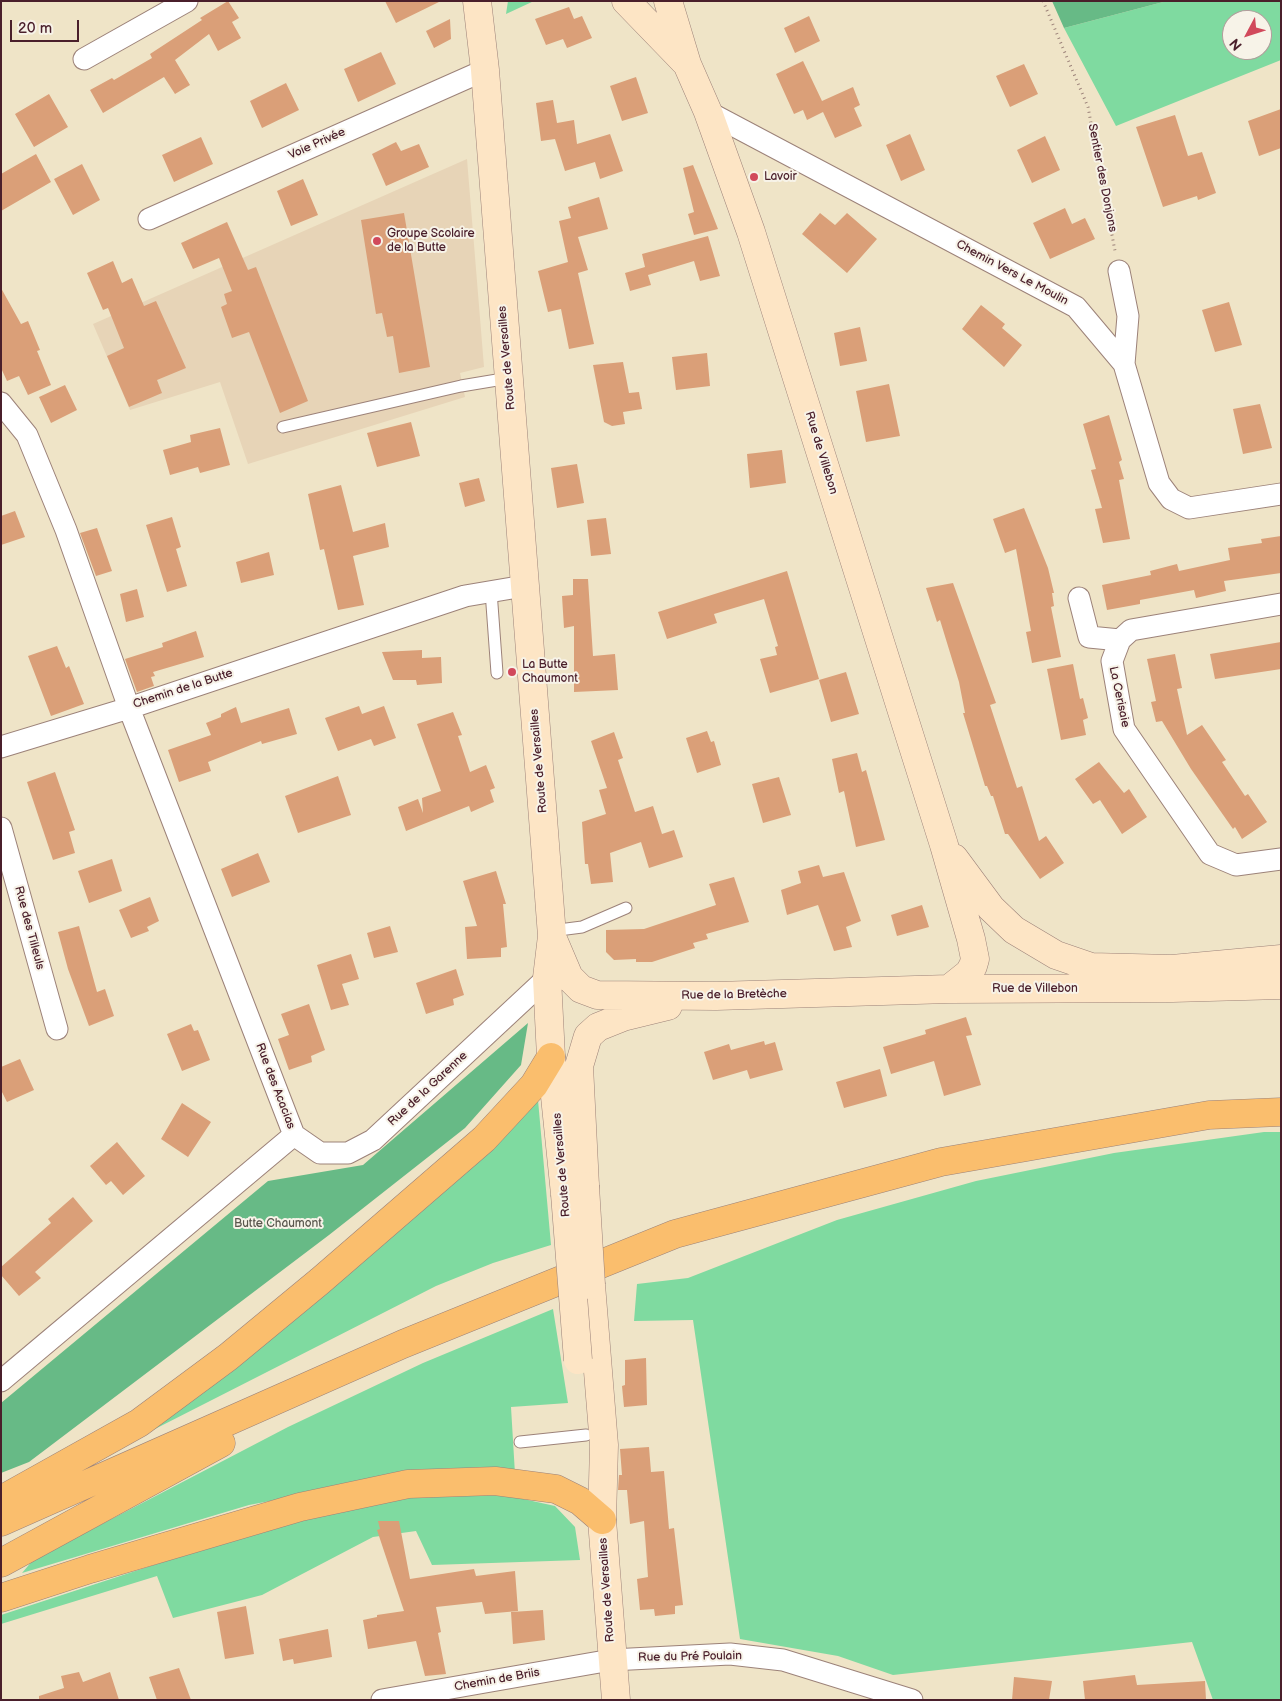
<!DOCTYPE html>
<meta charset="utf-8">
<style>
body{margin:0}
#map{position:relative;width:1282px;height:1701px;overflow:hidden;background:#efe4c7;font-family:"Balsamiq Sans",sans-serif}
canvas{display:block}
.frame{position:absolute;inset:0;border:2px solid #4a1f2b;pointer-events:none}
.north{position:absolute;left:1222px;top:10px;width:50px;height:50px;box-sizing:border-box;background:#f7f3e8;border:1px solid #b29e9c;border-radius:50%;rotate:230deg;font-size:14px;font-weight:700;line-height:20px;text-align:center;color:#4a1f2b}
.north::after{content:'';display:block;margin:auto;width:18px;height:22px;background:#d1495b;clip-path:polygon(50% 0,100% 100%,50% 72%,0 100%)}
.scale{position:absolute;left:10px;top:20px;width:69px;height:22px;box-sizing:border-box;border:2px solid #4a1f2b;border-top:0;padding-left:6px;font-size:15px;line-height:18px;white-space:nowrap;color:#4a1f2b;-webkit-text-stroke:4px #f7f3e8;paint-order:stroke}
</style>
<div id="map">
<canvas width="1282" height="1701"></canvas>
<div class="frame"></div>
<div class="north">N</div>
<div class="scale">20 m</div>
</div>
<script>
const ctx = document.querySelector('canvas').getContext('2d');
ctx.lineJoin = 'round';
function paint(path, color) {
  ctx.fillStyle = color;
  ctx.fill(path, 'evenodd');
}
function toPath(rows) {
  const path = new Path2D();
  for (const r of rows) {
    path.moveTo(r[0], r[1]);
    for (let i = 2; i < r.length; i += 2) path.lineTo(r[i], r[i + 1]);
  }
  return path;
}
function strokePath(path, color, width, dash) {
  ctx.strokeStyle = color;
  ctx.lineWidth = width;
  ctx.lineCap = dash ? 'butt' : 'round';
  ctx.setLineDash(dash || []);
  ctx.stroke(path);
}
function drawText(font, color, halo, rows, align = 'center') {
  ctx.font = font + ' "Balsamiq Sans",sans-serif';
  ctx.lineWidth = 4;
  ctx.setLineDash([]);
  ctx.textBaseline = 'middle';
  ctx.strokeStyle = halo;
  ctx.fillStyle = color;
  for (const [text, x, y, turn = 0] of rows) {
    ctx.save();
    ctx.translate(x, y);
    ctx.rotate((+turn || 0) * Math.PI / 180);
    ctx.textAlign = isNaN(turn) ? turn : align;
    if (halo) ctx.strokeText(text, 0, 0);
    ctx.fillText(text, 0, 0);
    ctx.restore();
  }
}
const built = toPath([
 [467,159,484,367,460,373,465,397,248,464,220,382,130,410,93,324]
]);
const green = toPath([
 [508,1,534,1,506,14],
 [1167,1,1281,1,1281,60,1116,126,1064,28],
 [1232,20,1262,20,1262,50,1232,50],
 [538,1100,551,1245,493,1263,436,1286,151,1431],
 [1264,1132,1281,1132,1281,1700,1213,1700,1192,1642,893,1675,838,1656,740,1639,693,1320,634,1321,637,1284,688,1278,837,1220,976,1181,1114,1153],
 [553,1309,568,1403,511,1407,515,1474,380,1480,249,1505,22,1573,33,1560,288,1427,423,1363],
 [454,1492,505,1495,555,1506,575,1527,580,1560,432,1565,416,1531,373,1537,262,1595,173,1618,157,1576,1,1624,1,1615,294,1519,394,1497]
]);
const forest = toPath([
 [1052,1,1167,1,1064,28],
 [528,1023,521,1065,465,1128,329,1235,29,1462,1,1473,1,1403,268,1181,363,1165]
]);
const building = toPath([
 [228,1,239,18,232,22,241,38,218,51,209,34,175,60,190,85,175,94,164,77,103,113,90,90,112,78,114,80,152,58,150,54,202,20,200,18],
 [385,1,441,1,396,23],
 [569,7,574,19,582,16,592,38,567,48,563,39,546,45,535,19],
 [809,16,820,41,795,53,784,28],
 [450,19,451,39,434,48,426,31],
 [381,52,396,84,358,102,344,69],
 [803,61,822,101,853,87,860,105,854,108,862,126,835,138,823,112,807,120,803,110,794,114,776,74],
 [1024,64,1038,94,1010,107,996,76],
 [636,77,648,113,622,121,610,86],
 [286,83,299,110,262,128,250,101],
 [49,94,68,127,34,147,15,114],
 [553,100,557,123,574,120,577,144,610,134,623,171,600,179,595,162,565,171,555,139,541,141,536,103],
 [1281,109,1281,148,1259,156,1248,121],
 [1175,115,1188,156,1202,152,1216,193,1198,200,1197,196,1163,207,1136,127],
 [910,134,925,170,901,181,886,145],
 [1045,136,1060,170,1032,183,1017,150],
 [201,137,213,164,174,182,162,155],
 [396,142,401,151,419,144,429,167,386,186,372,154],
 [36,154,51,182,1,211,1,174],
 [82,164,100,200,73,215,54,179],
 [693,165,718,229,694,235,688,214,694,212,683,168],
 [303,179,318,215,291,226,277,191],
 [599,197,608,229,578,237,588,270,578,273,594,344,569,349,561,309,548,312,538,271,568,262,559,221,571,218,568,207],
 [1065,208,1072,224,1085,218,1095,239,1050,259,1033,223],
 [404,213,430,367,399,373,393,336,387,337,382,313,376,314,361,220],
 [820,213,835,225,847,213,877,239,847,273,802,234],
 [227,222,248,270,256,267,308,401,280,413,249,332,232,338,221,307,227,304,224,294,232,291,219,258,193,269,181,243],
 [708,236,720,276,700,281,694,261,648,275,651,285,630,291,625,273,645,267,642,254],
 [113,261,122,283,132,278,144,306,156,301,186,368,157,380,162,393,129,407,107,356,124,348,108,308,103,310,87,273],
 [1,288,21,324,28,321,40,350,37,351,51,385,28,395,19,376,7,381,1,368],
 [1229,302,1242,345,1215,352,1202,310],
 [981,305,1005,324,1002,328,1022,345,1004,367,962,329],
 [860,327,867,361,840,366,834,333],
 [707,353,710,386,676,390,672,357],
 [623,362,629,393,639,392,642,409,623,412,625,424,612,426,604,422,593,365],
 [889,384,900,436,866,442,856,391],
 [65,385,77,410,51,423,39,397],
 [1260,404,1272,448,1243,454,1233,409],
 [1109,415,1122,460,1119,462,1124,479,1119,480,1130,539,1103,543,1095,509,1102,508,1091,470,1096,469,1083,424],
 [411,422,420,456,377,467,367,433],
 [220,428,230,465,200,473,198,467,170,475,163,450,191,442,190,435],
 [782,450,786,483,750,488,747,454],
 [577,464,584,503,557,508,551,468],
 [479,478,485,501,465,507,459,483],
 [341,485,353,532,385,523,389,547,353,556,364,605,338,610,324,549,320,550,308,494],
 [1024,508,1048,568,1054,593,1052,593,1054,606,1051,607,1061,657,1032,663,1026,632,1031,631,1016,549,1005,553,993,519],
 [15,511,25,537,1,545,1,516],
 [172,517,181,547,176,549,187,586,167,592,146,525],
 [606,518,611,554,591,556,587,520],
 [97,528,112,571,96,576,80,533],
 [1281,536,1281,573,1224,581,1226,591,1196,598,1194,590,1140,600,1140,604,1107,610,1102,585,1151,575,1150,571,1177,564,1179,571,1230,560,1228,548,1262,543,1261,539],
 [269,552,274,575,241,583,236,562],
 [787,571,819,679,770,693,760,659,777,655,775,647,778,646,764,599,714,614,717,623,667,639,658,612],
 [573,579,588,579,593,656,615,654,618,690,574,692,574,626,564,628,562,596,573,595],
 [953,583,996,703,990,705,1017,788,1022,786,1039,841,1046,836,1064,863,1040,879,1008,834,1005,834,993,796,991,796,987,786,985,786,963,713,965,713,959,682,940,620,937,622,926,588],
 [137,589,144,617,126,622,120,594],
 [196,631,204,657,153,672,155,676,151,677,154,686,137,692,125,659,163,647,162,643],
 [1281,642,1281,669,1215,679,1210,654],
 [57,646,66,668,69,666,84,704,51,716,28,656],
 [422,650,422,658,441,657,442,683,417,685,416,680,393,680,382,652],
 [1175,654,1182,688,1177,689,1187,735,1202,725,1226,760,1222,762,1245,796,1248,794,1267,822,1242,839,1235,827,1233,829,1191,769,1162,721,1156,722,1151,702,1156,701,1147,659],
 [1073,664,1080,699,1083,698,1088,718,1083,720,1086,735,1061,740,1047,669],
 [846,672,859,714,831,722,819,680],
 [359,706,362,714,384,706,396,738,374,746,371,739,338,751,325,718],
 [236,707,241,723,289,708,297,734,262,744,261,741,208,762,211,771,179,782,168,750,211,735,206,723,221,717,221,714],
 [453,712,462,735,458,736,470,772,486,765,495,788,490,790,494,802,471,812,469,806,406,831,398,807,418,799,423,813,422,798,441,791,417,724],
 [707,731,711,742,714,741,721,765,697,773,686,738],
 [614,732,623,758,618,760,635,812,653,806,662,834,674,830,683,857,649,868,641,842,610,853,613,882,591,884,588,864,585,864,582,822,606,814,599,790,607,788,591,741],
 [857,753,862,772,866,770,885,840,856,847,844,791,839,793,832,759],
 [1099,762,1124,793,1129,789,1147,817,1122,834,1100,800,1093,804,1075,779],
 [55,772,75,830,69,832,75,853,53,860,27,782],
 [338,776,351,815,298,833,285,796],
 [779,777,791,815,763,823,752,784],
 [258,853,270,882,232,897,221,869],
 [112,859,122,891,89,903,78,871],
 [819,865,823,877,844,872,861,921,846,927,852,947,834,951,818,905,787,915,781,890,801,883,798,871],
 [496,871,506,904,503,904,507,947,501,948,501,957,467,959,465,927,477,926,463,881],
 [734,877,749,922,706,934,708,939,693,943,695,948,652,962,636,962,636,959,614,960,606,952,606,930,644,929,716,905,709,884],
 [150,897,159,921,147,927,149,931,131,938,119,910],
 [922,905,929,927,897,936,891,915],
 [79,926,97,992,105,989,114,1016,89,1026,68,969,58,932],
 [390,926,398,952,374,958,367,933],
 [351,954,359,979,342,984,349,1005,331,1010,317,965],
 [456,969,464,995,453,999,454,1005,426,1014,416,983],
 [309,1004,325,1050,311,1056,312,1062,289,1070,278,1039,289,1035,281,1014],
 [966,1017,972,1035,966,1036,981,1085,944,1096,934,1061,891,1074,883,1047,926,1034,925,1030],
 [191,1024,194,1031,198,1030,210,1060,182,1071,167,1034],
 [764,1041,765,1045,775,1042,783,1070,750,1079,747,1070,713,1080,704,1052,729,1044,731,1050],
 [20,1059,34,1090,7,1102,1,1090,1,1067],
 [880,1069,887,1096,844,1108,836,1082],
 [182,1103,211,1122,188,1157,161,1139],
 [117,1142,145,1176,123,1195,111,1181,106,1185,90,1166],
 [73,1197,93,1221,35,1272,41,1278,19,1296,1,1275,1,1267,51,1223,48,1219],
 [646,1358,647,1405,624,1407,622,1386,625,1385,625,1360],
 [649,1447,651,1472,664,1471,669,1529,674,1528,683,1605,675,1606,675,1614,655,1616,654,1609,640,1610,637,1579,648,1577,644,1521,630,1524,627,1490,618,1490,619,1475,622,1475,620,1449],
 [378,1521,399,1521,410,1579,474,1569,476,1576,515,1571,518,1611,485,1614,482,1602,436,1607,441,1632,438,1633,446,1674,425,1676,416,1641,368,1649,363,1620,377,1617,377,1615,404,1611,377,1530,380,1529],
 [246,1606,254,1654,225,1659,217,1612],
 [543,1610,545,1640,513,1644,511,1612],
 [328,1629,332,1657,294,1664,293,1659,283,1661,279,1639],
 [179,1668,191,1700,157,1700,149,1677],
 [79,1672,83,1682,110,1672,119,1700,39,1700,39,1696,64,1688,61,1676],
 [1135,1675,1137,1685,1205,1681,1206,1700,1085,1700,1083,1681],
 [1014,1677,1052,1681,1049,1700,1012,1700]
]);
const path = toPath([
 [1043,1,1088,107,1115,251]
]);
const lane = toPath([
 [283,427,461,386,509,378],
 [491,591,497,673],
 [551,931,582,927,626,908],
 [520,1442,586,1435]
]);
const street = toPath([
 [84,59,187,1],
 [708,112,1076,307,1124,364,1159,483,1171,499,1189,508,1281,494],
 [149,219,485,70],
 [1119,271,1128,316,1124,364],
 [1,403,27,435,66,530,129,708,294,1135],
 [1079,598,1089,637,1120,640],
 [1281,604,1131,630,1120,640,1112,661,1124,729,1210,854,1236,865,1281,859],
 [1,747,129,708,465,596,524,586],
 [1,828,57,1029],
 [294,1135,320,1153,348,1153,373,1140,547,978],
 [1,1381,294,1135],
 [382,1700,611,1660,730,1654,783,1660,912,1700]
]);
const secondary = toPath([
 [477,1,485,70,544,831,552,936,547,978,551,1057,565,1194],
 [626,1,685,62],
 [668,1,687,64,708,112,751,232,944,845,971,939,975,959,973,966,969,973,949,989],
 [954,858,991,908,1014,930,1056,955,1091,967,1172,969,1281,959],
 [552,937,569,977,581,989,597,995,716,996,949,989,1172,988,1281,985],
 [585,1186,579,1066,588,1036,598,1027,623,1017,668,1006],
 [591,1285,604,1445,602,1520,616,1700]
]);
const primary = toPath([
 [1,1500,139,1423,228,1357,320,1281,484,1139,534,1085,551,1057],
 [1,1522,403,1344,675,1234,941,1162,1209,1115,1281,1112],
 [1,1563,221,1443],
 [1,1598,90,1569,300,1507,408,1484,495,1481,556,1489,580,1501,602,1520]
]);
const secondaryBridge = toPath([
 [585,1186,591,1285],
 [565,1194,578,1360]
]);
const markers = [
 [754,177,5,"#d1495b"],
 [377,241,5,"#d1495b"],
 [512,672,5,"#d1495b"]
];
const streetNames = [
 ["Voie Privée",317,144,-24],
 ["Sentier des Donjons",1102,178,79],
 ["Chemin Vers Le Moulin",1012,273,28],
 ["Route de Versailles",507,358,-95],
 ["Rue de Villebon",821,453,73],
 ["Chemin de la Butte",183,689,-18],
 ["La Cerisaie",1119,697,78],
 ["Route de Versailles",539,761,-95],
 ["Rue des Tilleuls",29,928,75],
 ["Rue de Villebon",1035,989],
 ["Rue de la Bretèche",734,995,-1],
 ["Rue des Acacias",275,1086,69],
 ["Rue de la Garenne",428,1089,-43],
 ["Route de Versailles",562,1165,-95],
 ["Route de Versailles",607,1590,-94],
 ["Rue du Pré Poulain",690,1657,-1],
 ["Chemin de Briis",497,1680,-10]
];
const poiNames = [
 ["Lavoir",764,177],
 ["Groupe Scolaire",387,234],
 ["de la Butte",387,248],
 ["La Butte",522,665],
 ["Chaumont",522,679]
];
const parkNames = [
 ["Butte Chaumont",278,1224]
];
paint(built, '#e7d4b7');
paint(green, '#7fdaa0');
paint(forest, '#67ba86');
paint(building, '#da9f78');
strokePath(lane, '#9c8279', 13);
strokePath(street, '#9c8279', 23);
strokePath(secondary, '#9c8279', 29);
strokePath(primary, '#9c8279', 29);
strokePath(path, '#9c8279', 3, [1, 4]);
strokePath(lane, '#fff', 11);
strokePath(street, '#fff', 21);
strokePath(secondary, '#fde5c5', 28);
strokePath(primary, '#fabe6d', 28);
strokePath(secondaryBridge, '#9c8279', 29, []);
strokePath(secondaryBridge, '#fde5c5', 28);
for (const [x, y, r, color] of markers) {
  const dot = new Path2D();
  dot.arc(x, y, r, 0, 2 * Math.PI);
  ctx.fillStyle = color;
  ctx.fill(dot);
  strokePath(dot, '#f7f3e8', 2);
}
drawText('12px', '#4a1f2b', '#f7f3e8', streetNames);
drawText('12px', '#4a1f2b', '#f7f3e8', poiNames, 'left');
drawText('12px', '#5a574e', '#f7f3e8', parkNames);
</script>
